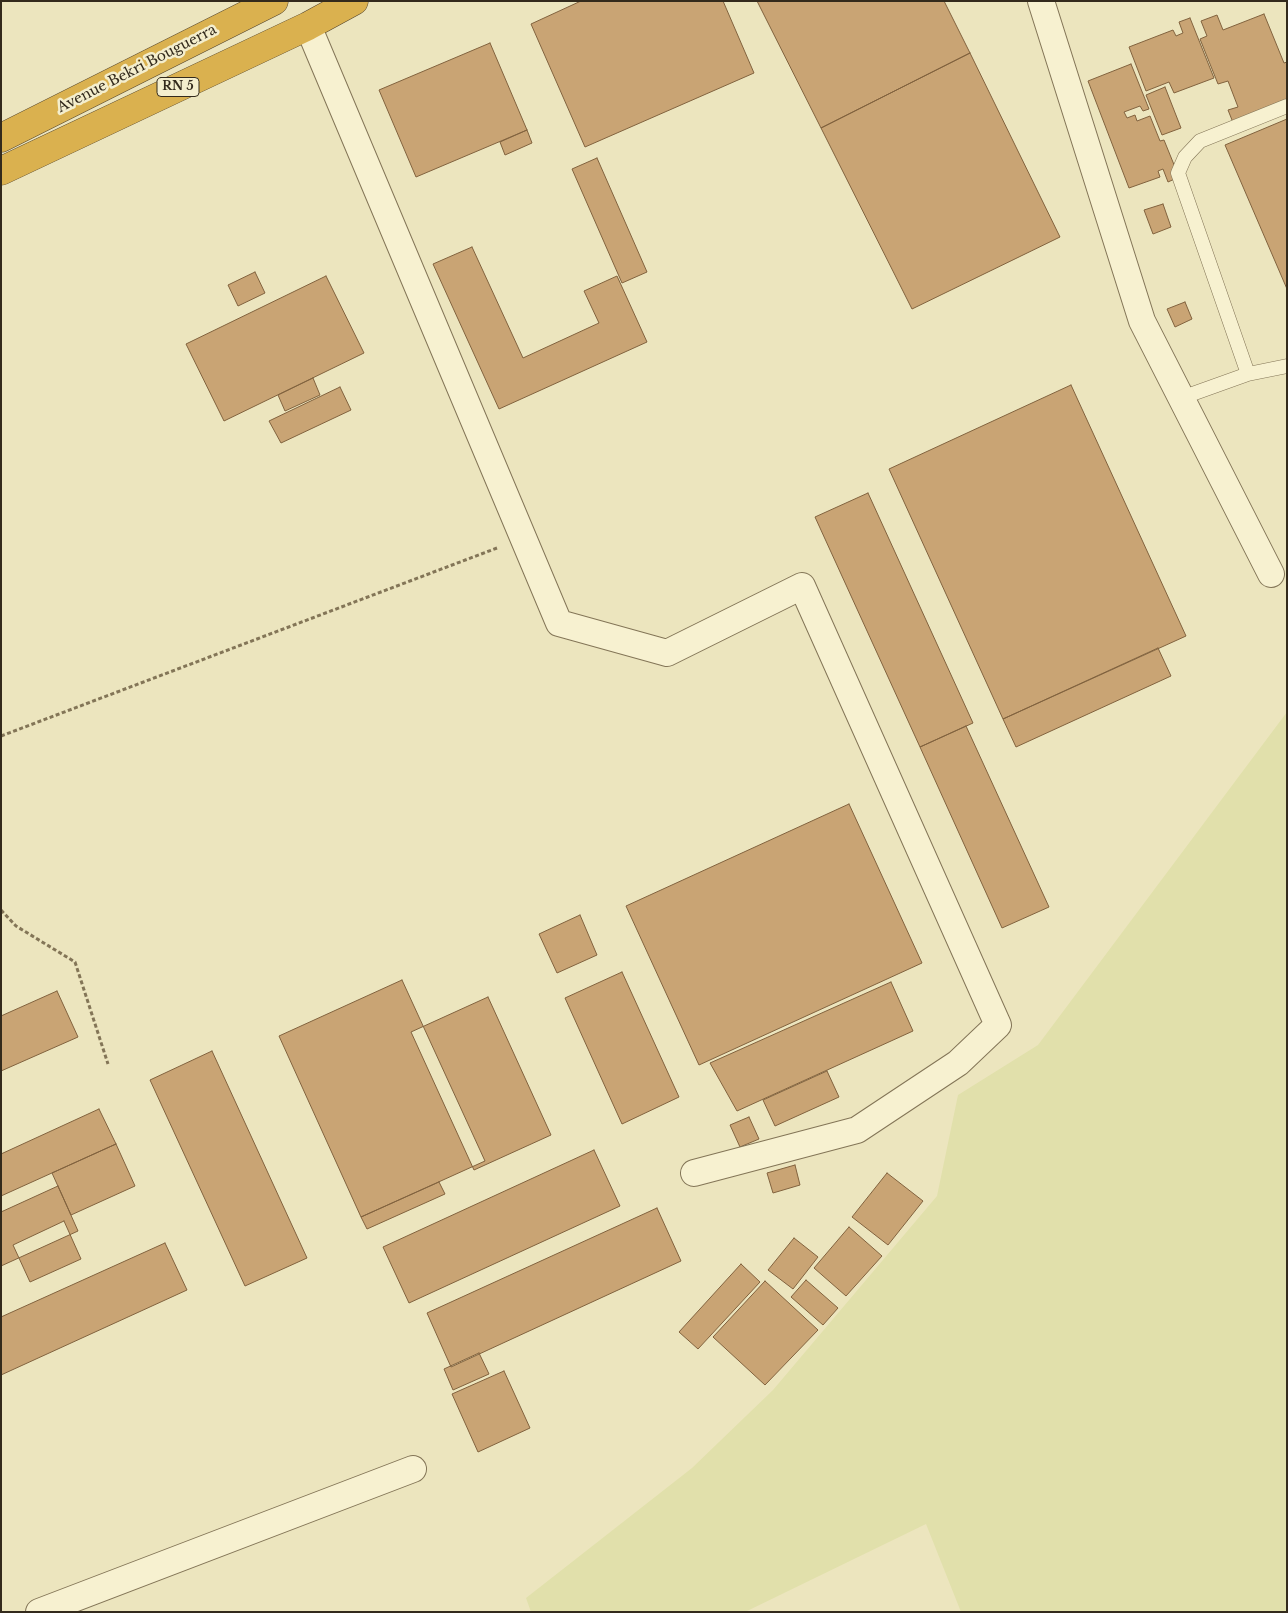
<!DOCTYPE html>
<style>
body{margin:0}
#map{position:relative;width:1288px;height:1613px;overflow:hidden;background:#ece5be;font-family:"Libre Baskerville",serif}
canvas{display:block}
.frame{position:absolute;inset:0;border:2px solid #332a1c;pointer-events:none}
</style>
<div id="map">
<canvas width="1288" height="1613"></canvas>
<div class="frame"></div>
</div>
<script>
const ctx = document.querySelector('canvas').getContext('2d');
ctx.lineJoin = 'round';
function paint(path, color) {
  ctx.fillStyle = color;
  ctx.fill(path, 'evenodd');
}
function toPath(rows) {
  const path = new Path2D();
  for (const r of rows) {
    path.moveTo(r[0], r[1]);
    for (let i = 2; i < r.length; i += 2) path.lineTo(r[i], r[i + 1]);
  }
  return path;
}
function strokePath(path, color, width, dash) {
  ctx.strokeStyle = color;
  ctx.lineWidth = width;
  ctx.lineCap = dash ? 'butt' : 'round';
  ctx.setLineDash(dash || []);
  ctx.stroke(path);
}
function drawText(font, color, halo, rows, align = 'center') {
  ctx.font = font + ' "Libre Baskerville",serif';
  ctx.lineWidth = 5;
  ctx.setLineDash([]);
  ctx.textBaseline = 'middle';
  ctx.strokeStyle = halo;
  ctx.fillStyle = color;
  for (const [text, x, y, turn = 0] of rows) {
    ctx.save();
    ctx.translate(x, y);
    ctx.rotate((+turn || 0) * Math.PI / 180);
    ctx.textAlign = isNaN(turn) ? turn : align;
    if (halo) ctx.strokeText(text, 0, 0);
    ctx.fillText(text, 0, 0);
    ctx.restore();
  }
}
const farmland = toPath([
 [1287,712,1287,1612,961,1612,926,1524,745,1612,531,1612,526,1598,692,1468,773,1390,937,1196,958,1095,1038,1045]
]);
const building = toPath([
 [581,1,723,1,754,73,585,147,531,24,581,1],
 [757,1,944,1,970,53,821,128,757,1],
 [1264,14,1284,63,1287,62,1287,104,1234,125,1228,110,1238,107,1228,81,1218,84,1200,39,1207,36,1201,21,1217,15,1223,30,1264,14],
 [1190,18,1214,78,1174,93,1169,82,1146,91,1129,47,1173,30,1176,36,1183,33,1179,22,1190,18],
 [490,43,527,130,416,177,379,90,490,43],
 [970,53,1060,237,912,309,821,128,970,53],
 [1131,64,1149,109,1143,111,1140,106,1124,112,1127,118,1135,115,1137,121,1150,116,1160,141,1164,140,1179,177,1168,182,1163,169,1158,171,1160,177,1129,188,1088,81,1131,64],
 [1165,87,1181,128,1162,135,1146,95,1165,87],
 [1287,119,1287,289,1225,145,1287,119],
 [527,130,532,143,505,155,500,142,527,130],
 [597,158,647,272,622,283,572,169,597,158],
 [1163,204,1171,227,1153,234,1144,210,1163,204],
 [472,247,523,358,599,323,584,291,617,276,647,342,499,409,433,264,472,247],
 [255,272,265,293,238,306,228,285,255,272],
 [326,276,364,353,224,421,186,344,326,276],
 [1185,302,1192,319,1175,327,1167,309,1185,302],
 [313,378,320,395,285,411,278,395,313,378],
 [1071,385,1186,636,1003,719,889,469,1071,385],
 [340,387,351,410,281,443,269,421,340,387],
 [868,493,973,723,920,747,815,517,868,493],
 [1158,648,1171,676,1016,747,1003,719,1158,648],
 [966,726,1049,907,1002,928,920,747,966,726],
 [849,804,922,963,699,1065,626,906,849,804],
 [580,915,597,955,557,973,539,934,580,915],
 [622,972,679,1097,622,1124,565,998,622,972],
 [402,980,485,1161,361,1217,279,1036,402,980],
 [891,982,913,1031,737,1111,710,1063,891,982],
 [57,991,78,1037,1,1071,1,1016,57,991],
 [488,997,551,1135,474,1170,411,1032,488,997],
 [212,1051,307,1258,245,1286,150,1080,212,1051],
 [827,1071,839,1097,775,1126,763,1100,827,1071],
 [99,1109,116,1144,1,1196,1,1154,99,1109],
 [749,1117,759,1139,740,1147,730,1125,749,1117],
 [116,1144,135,1186,71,1215,52,1173,116,1144],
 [594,1150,620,1206,409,1303,383,1247,594,1150],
 [795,1165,800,1185,773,1193,767,1173,795,1165],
 [887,1173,923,1201,888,1245,852,1217,887,1173],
 [439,1182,445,1194,367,1229,361,1217,439,1182],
 [58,1186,78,1231,1,1266,1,1212,58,1186],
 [657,1208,681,1261,451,1367,427,1313,657,1208],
 [64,1221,81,1259,30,1282,13,1245,64,1221],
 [849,1227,882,1256,846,1296,814,1268,849,1227],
 [794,1238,818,1257,793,1289,768,1270,794,1238],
 [165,1243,187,1290,1,1375,1,1317,165,1243],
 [741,1264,760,1282,698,1349,679,1332,741,1264],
 [806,1280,838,1308,823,1325,791,1297,806,1280],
 [765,1281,818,1330,765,1385,713,1337,765,1281],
 [479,1353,489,1374,453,1390,444,1369,479,1353],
 [504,1371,530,1428,478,1452,452,1394,504,1371]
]);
const path = toPath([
 [1,736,497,548],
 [1,910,16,926,75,962,108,1064]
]);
const lane = toPath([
 [1248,374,1178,173,1185,157,1200,141,1287,106],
 [1181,398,1248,374,1287,366]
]);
const street = toPath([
 [1041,1,1142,321,1271,574],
 [308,26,559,623,667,653,802,586,998,1025,958,1063,857,1130,694,1173],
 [39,1612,413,1469]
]);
const highway = toPath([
 [1,138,274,1],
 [1,171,308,26,354,1]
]);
const shields = [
 [178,87,42]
];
const shieldNames = [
 ["RN 5",178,87]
];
const streetNames = [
 ["Avenue Bekri Bouguerra",137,69,-27]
];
paint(farmland, '#e1e0ab');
paint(building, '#c9a474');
strokePath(building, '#81623e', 1);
strokePath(lane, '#837557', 15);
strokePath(street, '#837557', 28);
strokePath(highway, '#51422c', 29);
strokePath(path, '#837557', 3, [4, 2.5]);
strokePath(lane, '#f7f1d0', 14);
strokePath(street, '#f7f1d0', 26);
strokePath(highway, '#dab14f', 28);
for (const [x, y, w] of shields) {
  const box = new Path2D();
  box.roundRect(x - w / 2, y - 9.5, w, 19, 4);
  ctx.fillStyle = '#f4eecd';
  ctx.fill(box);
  strokePath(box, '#332a1c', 1);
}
drawText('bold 12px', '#332a1c', null, shieldNames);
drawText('14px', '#332a1c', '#f4eecd', streetNames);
</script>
